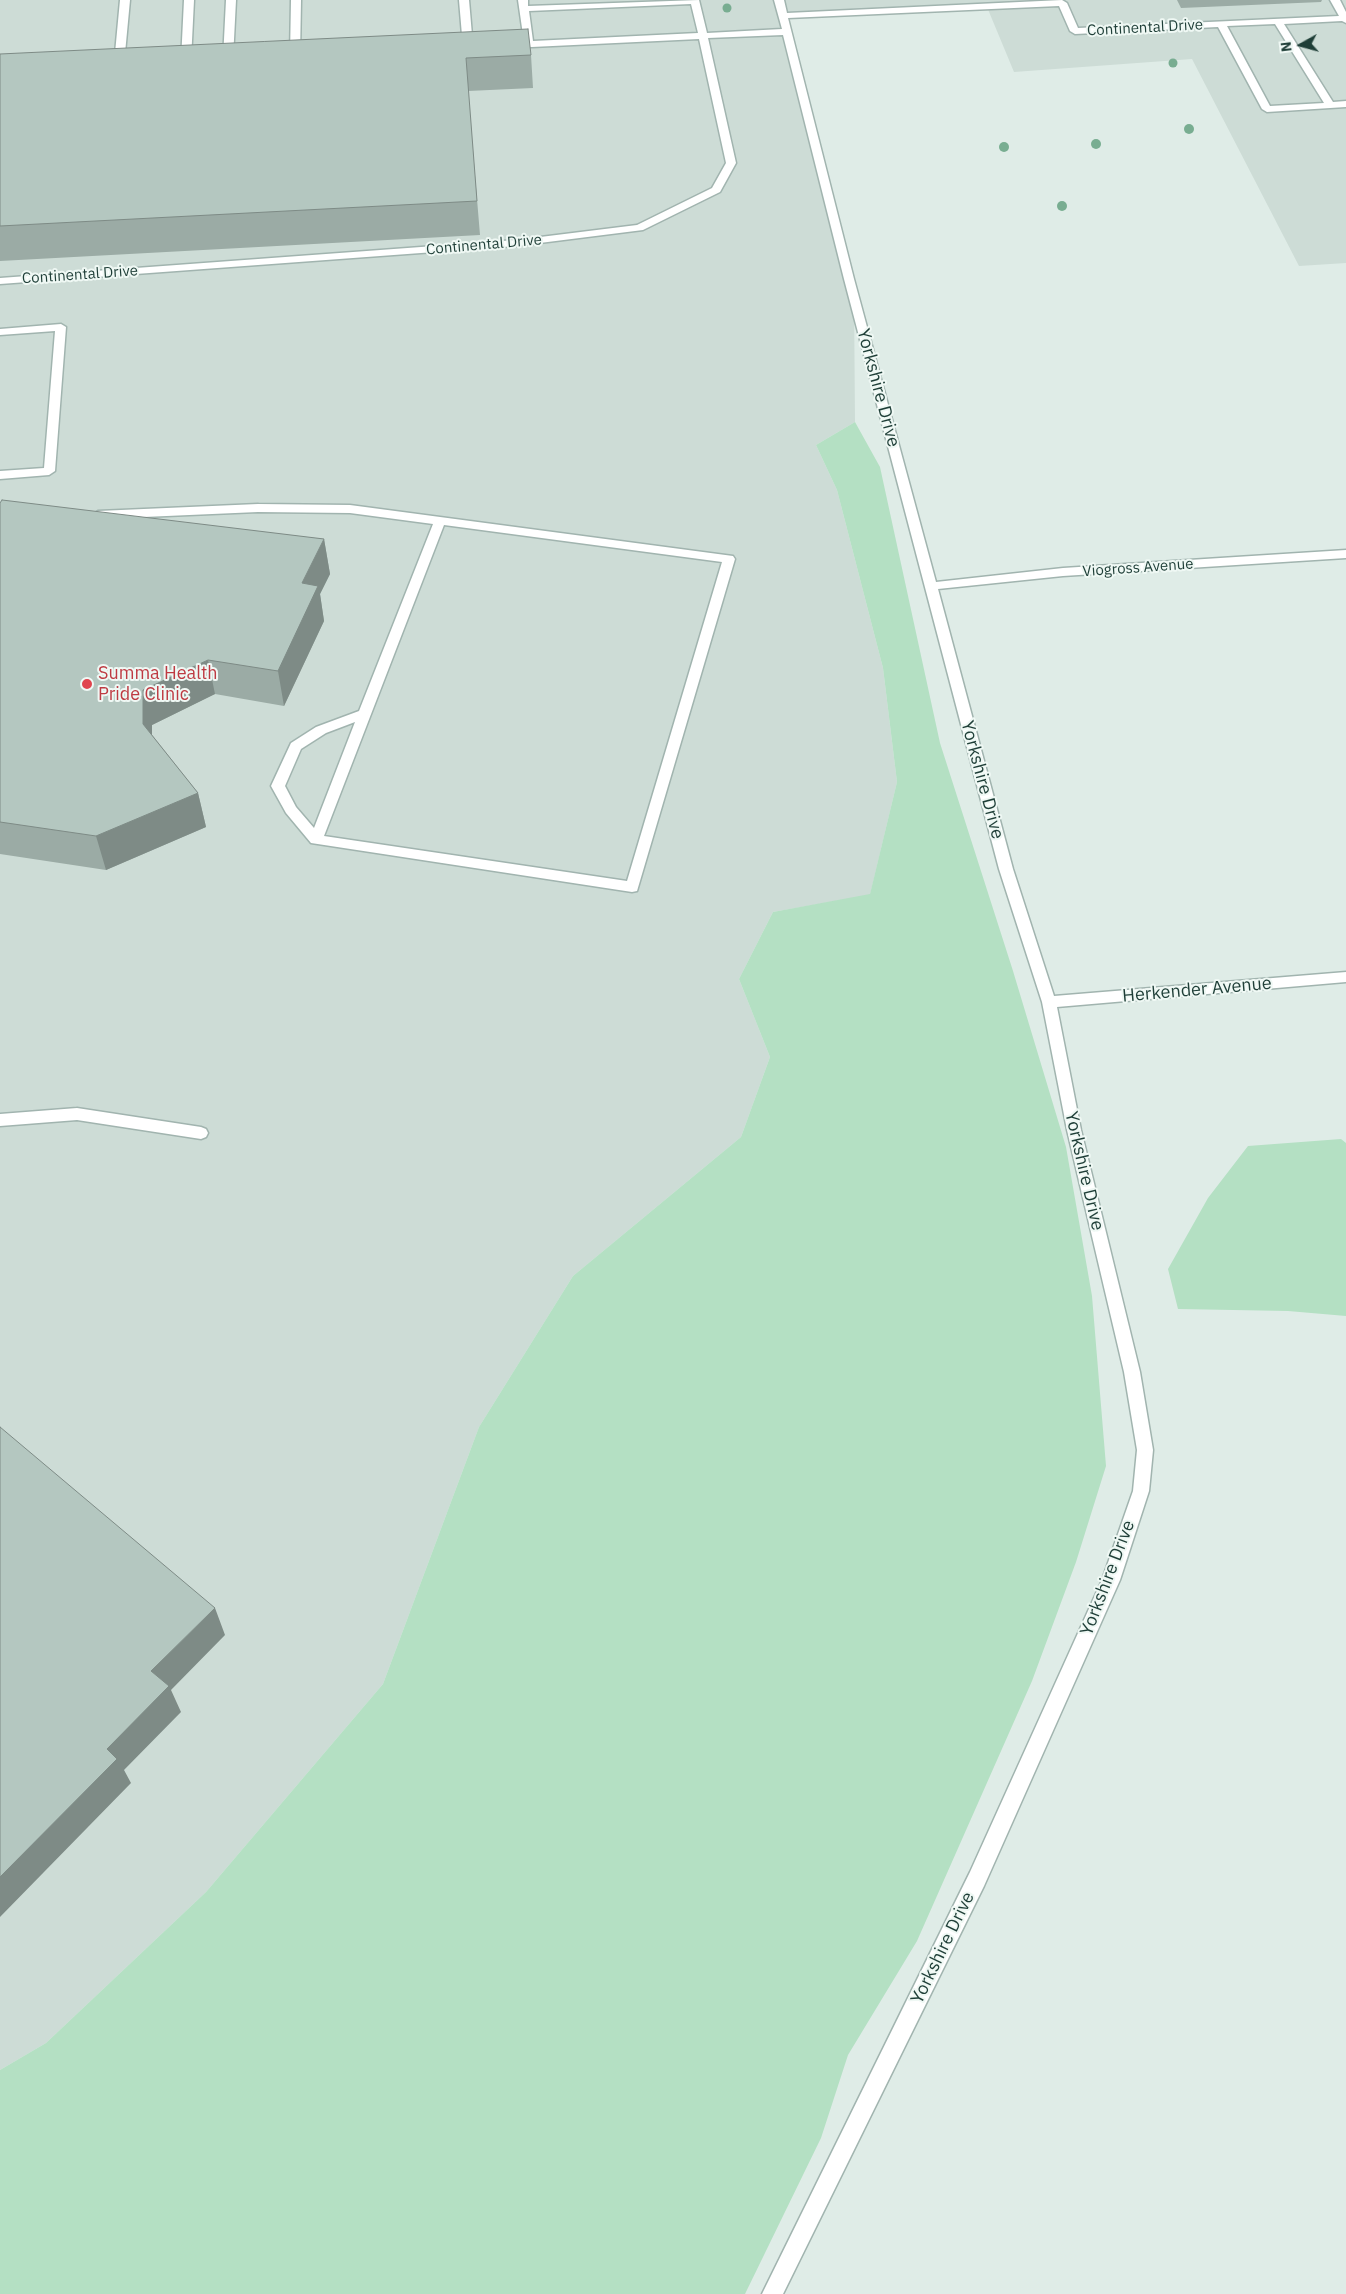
<!DOCTYPE html>
<style>
body{margin:0}
#map{position:relative;width:1346px;height:2294px;overflow:hidden;background:#dfece7;font-family:"IBM Plex Sans",sans-serif}
canvas{display:block}
.north{position:absolute;left:1276px;top:20px;width:50px;height:50px;-webkit-text-stroke:4px #eff8f4;paint-order:stroke;rotate:263deg;font-size:14px;font-weight:700;line-height:20px;text-align:center;color:#1e3e37}
.north::after{content:'';display:block;margin:auto;width:18px;height:22px;background:#1e3e37;clip-path:polygon(50% 0,100% 100%,50% 72%,0 100%)}
</style>
<div id="map">
<canvas width="1346" height="2294"></canvas>
<div class="north">N</div>
</div>
<script>
const ctx = document.querySelector('canvas').getContext('2d');
ctx.lineJoin = 'round';
function paint(path, color) {
  ctx.fillStyle = color;
  ctx.fill(path, 'evenodd');
}
function toPath(rows) {
  const path = new Path2D();
  for (const r of rows) {
    path.moveTo(r[0], r[1]);
    for (let i = 2; i < r.length; i += 2) path.lineTo(r[i], r[i + 1]);
  }
  return path;
}
function strokePath(path, color, width, dash) {
  ctx.strokeStyle = color;
  ctx.lineWidth = width;
  ctx.lineCap = dash ? 'butt' : 'round';
  ctx.setLineDash(dash || []);
  ctx.stroke(path);
}
function drawText(font, color, halo, rows, align = 'center') {
  ctx.font = font + ' "IBM Plex Sans",sans-serif';
  ctx.lineWidth = 4;
  ctx.setLineDash([]);
  ctx.textBaseline = 'middle';
  ctx.strokeStyle = halo;
  ctx.fillStyle = color;
  for (const [text, x, y, turn = 0] of rows) {
    ctx.save();
    ctx.translate(x, y);
    ctx.rotate((+turn || 0) * Math.PI / 180);
    ctx.textAlign = isNaN(turn) ? turn : align;
    if (halo) ctx.strokeText(text, 0, 0);
    ctx.fillText(text, 0, 0);
    ctx.restore();
  }
}
const built = toPath([
 [0,0,1346,0,1346,263,1299,266,1192,59,1014,72,987,7,783,16,854,296,855,422,816,445,837,490,883,668,897,782,870,895,773,912,739,979,770,1057,741,1137,573,1276,479,1427,383,1684,206,1892,46,2043,0,2070]
]);
const green = toPath([
 [855,422,880,467,940,743,1013,971,1066,1147,1092,1296,1106,1466,1076,1562,1032,1681,917,1941,848,2055,821,2138,745,2294,0,2294,0,2070,46,2043,206,1892,383,1684,479,1427,573,1276,741,1137,770,1057,739,979,773,912,870,894,897,782,883,668,837,490,816,445],
 [1341,1139,1346,1143,1346,1316,1288,1311,1178,1309,1168,1269,1208,1198,1248,1146]
]);
const minor = toPath([
 [120,0,130,0,124,64,119,67,114,64,120,0],
 [184,0,194,0,191,61,186,64,181,61,184,0],
 [226,0,236,0,233,59,228,62,223,59,226,0],
 [291,0,301,0,300,56,295,59,290,56,291,0],
 [459,0,469,0,473,47,468,50,463,47,459,0],
 [518,0,528,0,528,6,699,0,707,33,782,29,774,0,784,0,787,13,1062,0,1067,3,1078,28,1339,16,1330,0,1340,0,1346,12,1346,23,1342,21,1284,24,1333,102,1346,101,1346,107,1267,112,1262,109,1218,27,1075,34,1070,31,1059,6,788,18,854,279,936,582,1063,568,1346,550,1346,558,1063,576,938,589,1013,869,1054,996,1346,972,1346,982,1057,1007,1081,1130,1140,1372,1153,1450,1149,1491,1120,1580,984,1886,783,2294,762,2294,970,1872,1102,1580,1133,1491,1137,1450,1124,1372,1067,1130,1042,1002,999,869,844,279,783,35,708,38,736,163,720,192,643,230,516,246,0,284,0,278,516,240,637,225,712,188,726,163,699,39,511,48,508,47,508,43,524,42,518,0],
 [691,4,698,33,533,41,529,11,691,4],
 [1275,24,1324,103,1270,106,1227,26,1275,24],
 [61,324,66,327,55,471,49,475,0,479,0,471,44,468,55,331,0,335,0,329,61,324],
 [258,504,350,505,733,556,735,559,637,891,632,892,311,843,286,813,271,786,291,743,316,727,359,711,433,524,350,513,258,512,98,519,92,515,98,511,258,504],
 [444,525,722,562,627,881,324,836,444,525],
 [355,722,314,828,296,807,285,786,301,749,326,733,355,722],
 [77,1108,201,1127,206,1129,208,1133,206,1137,201,1139,77,1120,0,1126,0,1114,77,1108]
]);
const trees = [
 [727,8,4.5],
 [1173,63,4.5],
 [1189,129,5],
 [1096,144,5],
 [1004,147,5],
 [1062,206,5]
];
const wall = toPath([
 [1177,0,1322,0,1321,2,1181,8],
 [0,54,531,55,533,88,468,91,480,235,0,261],
 [0,503,324,539,330,574,320,594,324,621,284,706,215,694,152,725,152,735,198,793,206,827,106,870,0,854]
]);
const shadedWall = toPath([
 [324,539,330,574,320,594,324,621,284,706,278,671,302,583],
 [208,660,215,694,152,725,152,758,143,724,143,690],
 [198,793,206,827,106,870,96,836],
 [215,1608,225,1635,171,1690,181,1712,124,1770,131,1783,0,1917,0,1877,107,1749,151,1671]
]);
const building = toPath([
 [528,29,531,55,466,58,477,201,0,226,0,54,528,29],
 [2,500,324,539,302,583,318,586,278,671,208,660,143,690,143,724,198,793,96,836,0,822,0,503,2,500],
 [0,1427,215,1608,151,1671,169,1686,107,1749,117,1759,0,1877,0,1427]
]);
const markers = [
 [87,684,6,"#e0444e"]
];
const farStreetnames = [
 ["Continental Drive",1145,28,-3],
 ["Continental Drive",484,245,-5],
 ["Continental Drive",80,275,-4],
 ["Viogross Avenue",1138,568,-4]
];
const streetNames = [
 ["Yorkshire Drive",878,388,75],
 ["Yorkshire Drive",982,780,75],
 ["Herkender Avenue",1197,990,-5],
 ["Yorkshire Drive",1084,1171,77],
 ["Yorkshire Drive",1108,1578,-69],
 ["Yorkshire Drive",943,1948,-64]
];
const healthNames = [
 ["Summa Health",98,674],
 ["Pride Clinic",98,695]
];
paint(built, '#cddcd6');
paint(green, '#b4e0c3');
strokePath(minor, '#a1b4af', 3);
paint(minor, '#fff');
ctx.fillStyle = '#78ad91';
for (const [x, y, r] of trees) {
  ctx.beginPath();
  ctx.arc(x, y, r, 0, 2 * Math.PI);
  ctx.fill();
}
paint(wall, '#9baba5');
paint(shadedWall, '#7e8b86');
paint(building, '#b4c7c0');
strokePath(building, '#7e8b86', 1);
for (const [x, y, r, color] of markers) {
  const dot = new Path2D();
  dot.arc(x, y, r, 0, 2 * Math.PI);
  ctx.fillStyle = color;
  ctx.fill(dot);
  strokePath(dot, '#eff8f4', 2);
}
drawText('15px', '#1e3e37', '#eff8f4', farStreetnames);
drawText('18px', '#1e3e37', '#eff8f4', streetNames);
drawText('18px', '#be3a42', '#eff8f4', healthNames, 'left');
</script>
